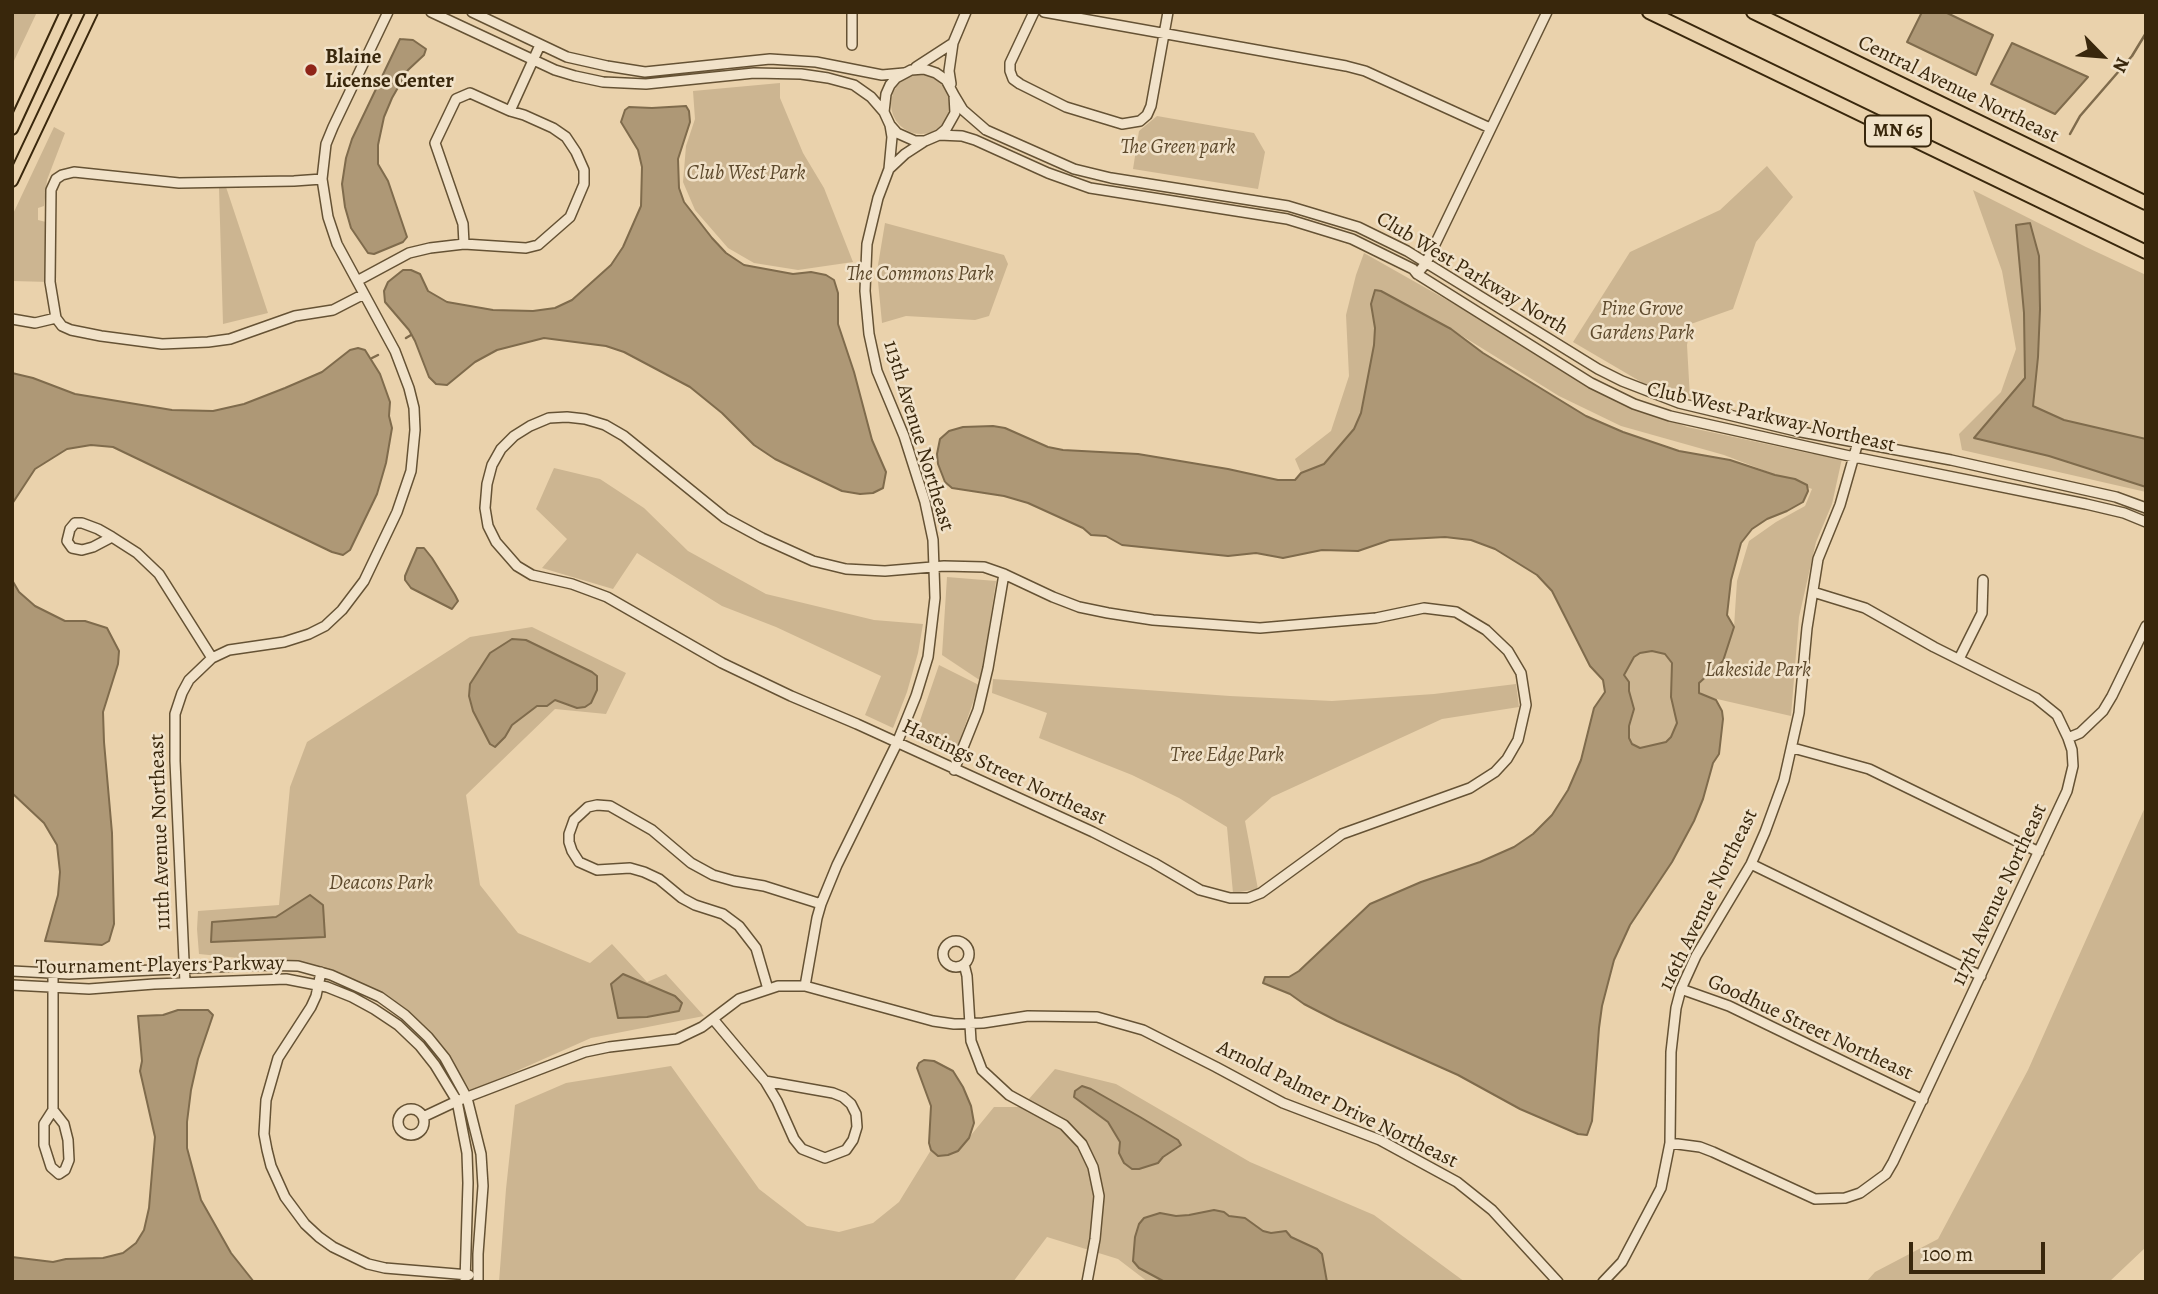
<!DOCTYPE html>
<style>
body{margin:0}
#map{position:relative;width:2158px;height:1294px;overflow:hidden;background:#ead2ac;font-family:Alegreya,serif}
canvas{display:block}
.frame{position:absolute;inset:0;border:14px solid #39270c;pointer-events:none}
.north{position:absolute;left:2067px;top:21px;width:70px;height:70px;-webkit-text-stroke:5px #f1e2c9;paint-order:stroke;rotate:115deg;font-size:19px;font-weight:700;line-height:28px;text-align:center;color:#39270c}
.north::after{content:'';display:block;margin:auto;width:24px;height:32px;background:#39270c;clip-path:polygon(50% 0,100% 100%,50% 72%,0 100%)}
.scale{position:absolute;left:1909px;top:1242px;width:136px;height:32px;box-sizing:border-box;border:4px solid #39270c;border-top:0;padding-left:9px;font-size:21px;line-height:24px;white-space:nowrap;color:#39270c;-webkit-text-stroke:5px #f1e2c9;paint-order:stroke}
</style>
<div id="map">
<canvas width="2158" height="1294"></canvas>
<div class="frame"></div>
<div class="north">N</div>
<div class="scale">100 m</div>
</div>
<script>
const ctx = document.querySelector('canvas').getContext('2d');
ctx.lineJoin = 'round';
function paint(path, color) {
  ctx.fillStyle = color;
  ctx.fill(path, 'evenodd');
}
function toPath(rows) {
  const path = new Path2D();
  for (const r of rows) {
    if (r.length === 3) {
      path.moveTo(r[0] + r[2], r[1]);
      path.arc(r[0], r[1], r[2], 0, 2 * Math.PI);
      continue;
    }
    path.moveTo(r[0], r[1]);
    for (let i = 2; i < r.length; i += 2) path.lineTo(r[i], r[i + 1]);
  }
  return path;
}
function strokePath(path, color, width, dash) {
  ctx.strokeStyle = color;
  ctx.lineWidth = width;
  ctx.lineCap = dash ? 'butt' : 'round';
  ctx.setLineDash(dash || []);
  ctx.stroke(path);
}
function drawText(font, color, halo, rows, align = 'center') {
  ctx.font = font + ' Alegreya,serif';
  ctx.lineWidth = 5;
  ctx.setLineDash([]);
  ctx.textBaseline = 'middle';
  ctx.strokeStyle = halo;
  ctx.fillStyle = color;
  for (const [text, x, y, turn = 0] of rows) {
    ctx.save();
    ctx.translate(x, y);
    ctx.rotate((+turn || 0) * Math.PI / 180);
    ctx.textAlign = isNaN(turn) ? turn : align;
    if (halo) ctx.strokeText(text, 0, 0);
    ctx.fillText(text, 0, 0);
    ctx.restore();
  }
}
const green = toPath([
 [12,12,37,12,12,65],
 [921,104,30],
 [780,83,780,98,803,153,824,188,853,262,798,270,754,263,728,248,695,210,683,182,686,146,695,119,693,91],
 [1157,116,1254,133,1265,152,1258,189,1133,169,1139,131],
 [54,127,65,133,47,180,44,206,38,208,38,220,46,222,50,282,12,281,12,216],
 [1767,166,1793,197,1756,242,1733,309,1691,324,1687,345,1690,398,1643,383,1573,342,1630,252,1720,210],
 [226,187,268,313,223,324,219,188],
 [1973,190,2086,247,2146,275,2146,492,1962,450,1959,434,2001,392,2016,349,2002,271],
 [885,223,1004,255,1008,264,989,316,975,320,906,316,882,323,877,271],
 [1364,253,1470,313,1609,397,1687,427,1813,454,1843,454,1832,504,1816,542,1799,617,1791,716,1704,696,1699,693,1699,683,1723,661,1734,627,1737,581,1749,541,1776,522,1805,506,1812,489,1724,455,1621,426,1559,396,1451,329,1381,291,1371,304,1375,328,1374,345,1361,413,1354,429,1323,464,1301,473,1295,459,1331,431,1349,376,1346,315,1356,275],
 [554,468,600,479,644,508,688,551,766,594,874,620,923,624,918,653,907,692,893,728,865,715,881,676,776,627,722,606,637,553,613,589,542,568,567,539,536,509],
 [947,577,996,581,981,681,942,655],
 [532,627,626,673,606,714,555,709,466,795,480,885,518,933,590,963,612,944,647,982,666,974,704,1016,591,1038,476,1089,470,1090,446,1052,430,1032,408,1011,378,991,348,977,323,969,290,963,199,954,197,929,198,911,279,905,290,787,307,742,470,637],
 [1652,651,1665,654,1672,663,1671,688,1677,723,1671,737,1666,742,1640,748,1632,744,1629,738,1629,726,1634,709,1629,691,1629,682,1624,675,1634,657,1640,653],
 [939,665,979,685,954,757,914,738],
 [993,679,1230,696,1332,701,1434,694,1516,684,1519,707,1442,719,1272,797,1245,821,1258,889,1233,893,1227,827,1179,798,1132,775,1039,738,1047,713,992,693],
 [2146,805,2146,1247,2109,1282,1866,1282,1875,1272,1938,1239,2028,1070],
 [671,1066,759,1189,807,1226,839,1232,873,1223,899,1202,931,1150,939,1156,958,1151,994,1107,1022,1107,1055,1069,1116,1084,1250,1162,1374,1215,1465,1282,1148,1282,1118,1259,1047,1237,1013,1282,499,1282,506,1189,515,1105,566,1083]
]);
const water = toPath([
 [1922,12,1945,12,1993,35,1976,75,1907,42,1922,12],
 [400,39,413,40,426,49,424,55,408,70,392,98,384,117,378,145,378,164,388,181,407,237,403,242,374,254,368,253,351,228,345,207,342,184,346,158,352,139,400,39],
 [2012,43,2088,77,2055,114,1991,84,2012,43],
 [686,106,689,111,690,122,678,159,679,188,684,202,712,238,726,253,744,265,793,274,811,272,826,275,834,280,838,293,838,324,854,372,872,440,886,472,883,488,873,493,860,494,842,491,775,459,754,445,722,413,690,387,624,352,606,346,544,338,497,350,475,362,447,385,436,384,429,377,415,341,409,330,385,302,384,291,388,282,403,270,411,270,420,274,428,291,447,302,493,310,533,311,555,308,572,300,611,265,623,247,641,206,642,167,638,150,621,122,625,110,629,107,652,108,686,106],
 [2030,223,2039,256,2040,309,2038,357,2033,406,2064,420,2146,439,2146,487,2049,456,1974,438,2025,378,2024,313,2016,225,2030,223],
 [1375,290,1381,291,1451,329,1483,353,1586,416,1623,432,1679,451,1730,460,1775,475,1795,479,1807,485,1808,491,1803,502,1787,511,1767,519,1752,529,1741,543,1731,580,1727,615,1734,627,1723,661,1699,683,1699,693,1716,700,1722,711,1723,719,1719,754,1713,763,1703,799,1694,821,1672,862,1630,925,1614,960,1602,1006,1599,1028,1592,1121,1587,1135,1578,1134,1520,1109,1458,1075,1337,1021,1304,1004,1290,994,1263,983,1265,977,1289,977,1299,971,1370,904,1421,882,1480,862,1514,847,1533,834,1552,815,1568,790,1581,760,1594,708,1605,692,1603,680,1590,666,1552,591,1537,575,1495,549,1471,540,1445,537,1390,540,1358,551,1322,550,1283,558,1256,553,1228,556,1122,545,1106,536,1091,535,1083,528,1028,503,1004,496,952,488,945,482,938,464,937,454,940,439,949,431,963,427,993,426,1005,428,1048,447,1063,450,1138,454,1228,469,1278,480,1295,480,1301,473,1324,464,1354,429,1361,413,1374,345,1375,328,1371,304,1375,290],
 [1652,651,1665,654,1672,663,1671,697,1677,723,1671,737,1666,742,1640,748,1632,744,1629,738,1629,726,1634,709,1629,691,1629,682,1624,675,1634,657,1640,653,1652,651],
 [358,348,365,350,380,374,390,402,389,416,392,428,386,463,377,494,350,550,343,555,332,552,113,447,91,445,67,449,35,469,12,504,12,373,33,378,75,394,172,410,213,411,244,404,285,388,322,372,350,350,358,348],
 [417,548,424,548,432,558,455,595,458,601,452,609,411,588,405,580,405,576,417,548],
 [12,580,19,592,35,606,65,621,85,621,107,628,119,651,118,664,103,712,104,742,112,833,114,924,109,941,102,945,45,941,58,895,60,872,57,845,44,823,12,793,12,580],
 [512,639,526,640,592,672,597,676,597,690,591,703,585,707,577,708,555,700,547,706,537,706,512,725,505,737,495,747,490,744,473,711,469,696,470,684,490,653,512,639],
 [310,895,323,905,325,937,211,942,212,922,276,917,310,895],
 [623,974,675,996,682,1003,679,1011,647,1017,618,1018,611,984,623,974],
 [178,1010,208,1010,213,1015,198,1059,191,1090,187,1122,187,1148,201,1200,231,1253,254,1282,12,1282,12,1257,53,1262,66,1259,103,1258,123,1253,136,1243,144,1230,149,1208,155,1137,140,1071,142,1061,138,1016,163,1015,178,1010],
 [924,1060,934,1061,953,1071,963,1087,971,1106,974,1123,969,1138,958,1151,948,1155,938,1156,931,1150,929,1143,931,1106,917,1068,919,1063,924,1060],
 [1082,1086,1091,1089,1140,1117,1178,1140,1181,1145,1163,1157,1158,1163,1139,1169,1132,1169,1124,1163,1119,1153,1120,1142,1108,1122,1074,1097,1075,1091,1082,1086],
 [1214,1210,1224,1212,1229,1216,1245,1218,1263,1231,1271,1233,1286,1231,1291,1237,1317,1249,1322,1254,1327,1282,1165,1282,1139,1268,1133,1261,1135,1237,1139,1224,1144,1218,1160,1213,1176,1216,1189,1215,1214,1210]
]);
const stream = toPath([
 [2070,134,2080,116,2132,56,2146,33],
 [406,338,411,335],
 [372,358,378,355]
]);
const minor = toPath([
 [431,12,555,70,575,76,603,82,646,84,754,73,801,74,828,78,854,85,871,97,884,112],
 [472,12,567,57,607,66,645,72,770,59,816,62,882,75,904,73],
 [852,12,852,45],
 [1034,12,1010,63,1010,71,1013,79,1020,84,1066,107,1122,124,1140,121,1147,115,1151,106,1168,12],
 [1044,12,1346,66,1365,71,1490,128],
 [916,67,953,43],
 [951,84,949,71,953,43,966,12],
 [954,95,963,110,986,130,1074,169,1111,178,1288,206,1358,227,1407,251,1598,369,1622,381,1679,403,1796,431,1951,460,2116,497,2146,508],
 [939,135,962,136,975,140,1048,173,1090,188,1287,219,1352,239,1413,269,1417,274,1591,383,1634,404,1670,416,1854,457,2086,504,2124,513,2146,522],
 [889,169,905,154,925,141,939,135,946,129,955,113,954,95,946,80,936,73,924,69,911,70,896,78,890,85,886,94,884,112,890,125,897,133,915,141,925,141],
 [464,244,463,224,435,143,456,99,470,93,510,111],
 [1417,274,1426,263,1547,12],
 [357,281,409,253,430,248,464,244,526,248,538,245,570,217,584,184,584,170,576,152,566,137,553,128,524,115,510,111,540,45],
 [56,318,50,282,51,190,56,179,62,175,74,172,179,183,294,181,322,179],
 [12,319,35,323,56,318,62,326,71,330,101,336,162,344,208,342,230,339,295,316,333,310,364,294],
 [567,417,585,419,605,425,624,436,725,518,762,538,813,561,846,569,885,571,944,566,984,567,1004,574,1053,597,1079,607,1108,613,1153,620,1260,628,1376,618,1424,608,1456,612,1486,630,1508,651,1521,673,1526,705,1518,740,1507,759,1495,772,1470,788,1342,834,1261,893,1248,898,1230,898,1200,890,1154,863,1093,832,857,724,791,696,722,663,607,597,572,584,532,575,517,566,496,542,488,526,485,508,487,484,492,465,501,449,514,436,530,426,549,418,567,417],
 [75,523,82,523,98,529,112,537,93,547,82,550,72,548,67,541,70,529,75,523],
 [112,537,137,553,159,574,212,658],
 [1813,592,1865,608,1934,647,2036,698,2057,715,2068,738],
 [1959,659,1982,613,1983,580],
 [1793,748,1869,769,2039,852],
 [954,770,978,710,988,668,1004,574],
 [1751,864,1981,976],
 [956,954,13],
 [964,964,967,976,971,1041,982,1070,1009,1095,1064,1125,1082,1144,1093,1167,1099,1196,1095,1239,1087,1282],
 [12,971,69,974,257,965,298,966,331,975,380,997,405,1015,428,1037,445,1058,467,1098,481,1154,483,1186,478,1254,478,1282],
 [321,972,316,996,311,1007,278,1058,266,1100,264,1134,267,1150,271,1166,285,1197,305,1224,319,1237,333,1247,368,1264,385,1268,469,1275],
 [53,973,53,1110],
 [185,983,175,761,175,714,182,693,189,680,212,658,229,650,284,642,309,634,325,626,342,610,364,581,397,512,411,471,415,430,414,408,409,388,395,351,337,244,328,217,322,179,326,144,333,127,388,12],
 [12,985,89,989,154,984,286,979,327,987,352,997,374,1009,398,1025,420,1046,435,1065,457,1101,467,1153,468,1183,465,1282],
 [805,986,817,918,821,904,837,865,897,743,916,696,928,657,935,598,933,540,925,502,904,436,877,371,869,334,865,291,867,244,878,198,889,169,892,137,890,125],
 [768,989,756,948,739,926,723,914,695,905,682,898,659,879,644,872,630,868,597,870,579,862,572,851,569,842,569,834,574,820,588,807,597,805,610,806,652,830,691,863,713,875,734,881,764,886,821,904],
 [1681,989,1729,1006,1923,1100],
 [713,1019,765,1081,777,1101,794,1139,802,1149,825,1158,846,1150,853,1140,857,1127,856,1114,851,1104,843,1097,833,1093,765,1081],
 [411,1122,13],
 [53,1110,64,1124,68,1140,69,1160,65,1170,59,1174,51,1167,44,1145,44,1124,53,1110],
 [423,1117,457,1101,585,1052,609,1047,677,1039,702,1027,739,999,778,986,805,986,933,1021,954,1024,983,1023,1028,1016,1097,1017,1143,1030,1216,1067,1283,1103,1380,1140,1457,1182,1492,1210,1558,1282],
 [1670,1143,1700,1147,1713,1152,1815,1199,1845,1198,1860,1193,1886,1174,1893,1162,2067,791,2073,766,2072,750,2068,738,2080,733,2103,711,2112,696,2146,626],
 [1603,1282,1622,1262,1661,1188,1670,1143,1671,1052,1676,1008,1681,989,1696,956,1751,864,1765,832,1784,780,1799,713,1807,628,1818,559,1840,505,1858,442]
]);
const major = toPath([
 [12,129,66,12],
 [12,181,92,12]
]);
const highway = toPath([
 [1649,12,2146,252],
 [1753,12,2146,203]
]);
const markers = [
 [311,70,7,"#8f2418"]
];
const shields = [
 [1898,131,66]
];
const shieldNames = [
 ["MN 65",1898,131]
];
const poiNames = [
 ["Blaine",325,58],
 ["License Center",325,82]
];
const streetNames = [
 ["Central Avenue Northeast",1958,90,26],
 ["Club West Parkway North",1472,274,31],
 ["Club West Parkway Northeast",1771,418,13],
 ["113th Avenue Northeast",918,436,73],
 ["Hastings Street Northeast",1004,773,25],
 ["111th Avenue Northeast",161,832,-92],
 ["117th Avenue Northeast",2000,895,-65],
 ["116th Avenue Northeast",1709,900,-64],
 ["Tournament Players Parkway",160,966,-1],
 ["Goodhue Street Northeast",1810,1028,25],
 ["Arnold Palmer Drive Northeast",1337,1105,26]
];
const parkNames = [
 ["The Green park",1178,148],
 ["Club West Park",746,174],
 ["The Commons Park",920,275],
 ["Pine Grove",1642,310],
 ["Gardens Park",1642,334],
 ["Lakeside Park",1758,671],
 ["Tree Edge Park",1227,756],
 ["Deacons Park",381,884]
];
paint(green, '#ccb591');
paint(water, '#ae9876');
strokePath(water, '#7f6b4c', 2);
strokePath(stream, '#7f6b4c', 2.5);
strokePath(minor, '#655234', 12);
strokePath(major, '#39270c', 14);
strokePath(highway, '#39270c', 16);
strokePath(minor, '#f1e2c9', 9);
strokePath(major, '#ead2ac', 10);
strokePath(highway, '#ead2ac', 12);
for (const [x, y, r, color] of markers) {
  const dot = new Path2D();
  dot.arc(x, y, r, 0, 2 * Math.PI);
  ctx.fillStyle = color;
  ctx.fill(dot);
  strokePath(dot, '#f1e2c9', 2.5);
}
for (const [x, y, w] of shields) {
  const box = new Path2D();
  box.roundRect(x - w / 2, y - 15.5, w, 31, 5);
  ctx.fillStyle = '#f1e2c9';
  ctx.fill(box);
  strokePath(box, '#39270c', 2);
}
drawText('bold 19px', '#39270c', null, shieldNames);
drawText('bold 21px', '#39270c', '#f1e2c9', poiNames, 'left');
drawText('21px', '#39270c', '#f1e2c9', streetNames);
drawText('italic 21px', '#5e4a2d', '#f1e2c9', parkNames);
</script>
